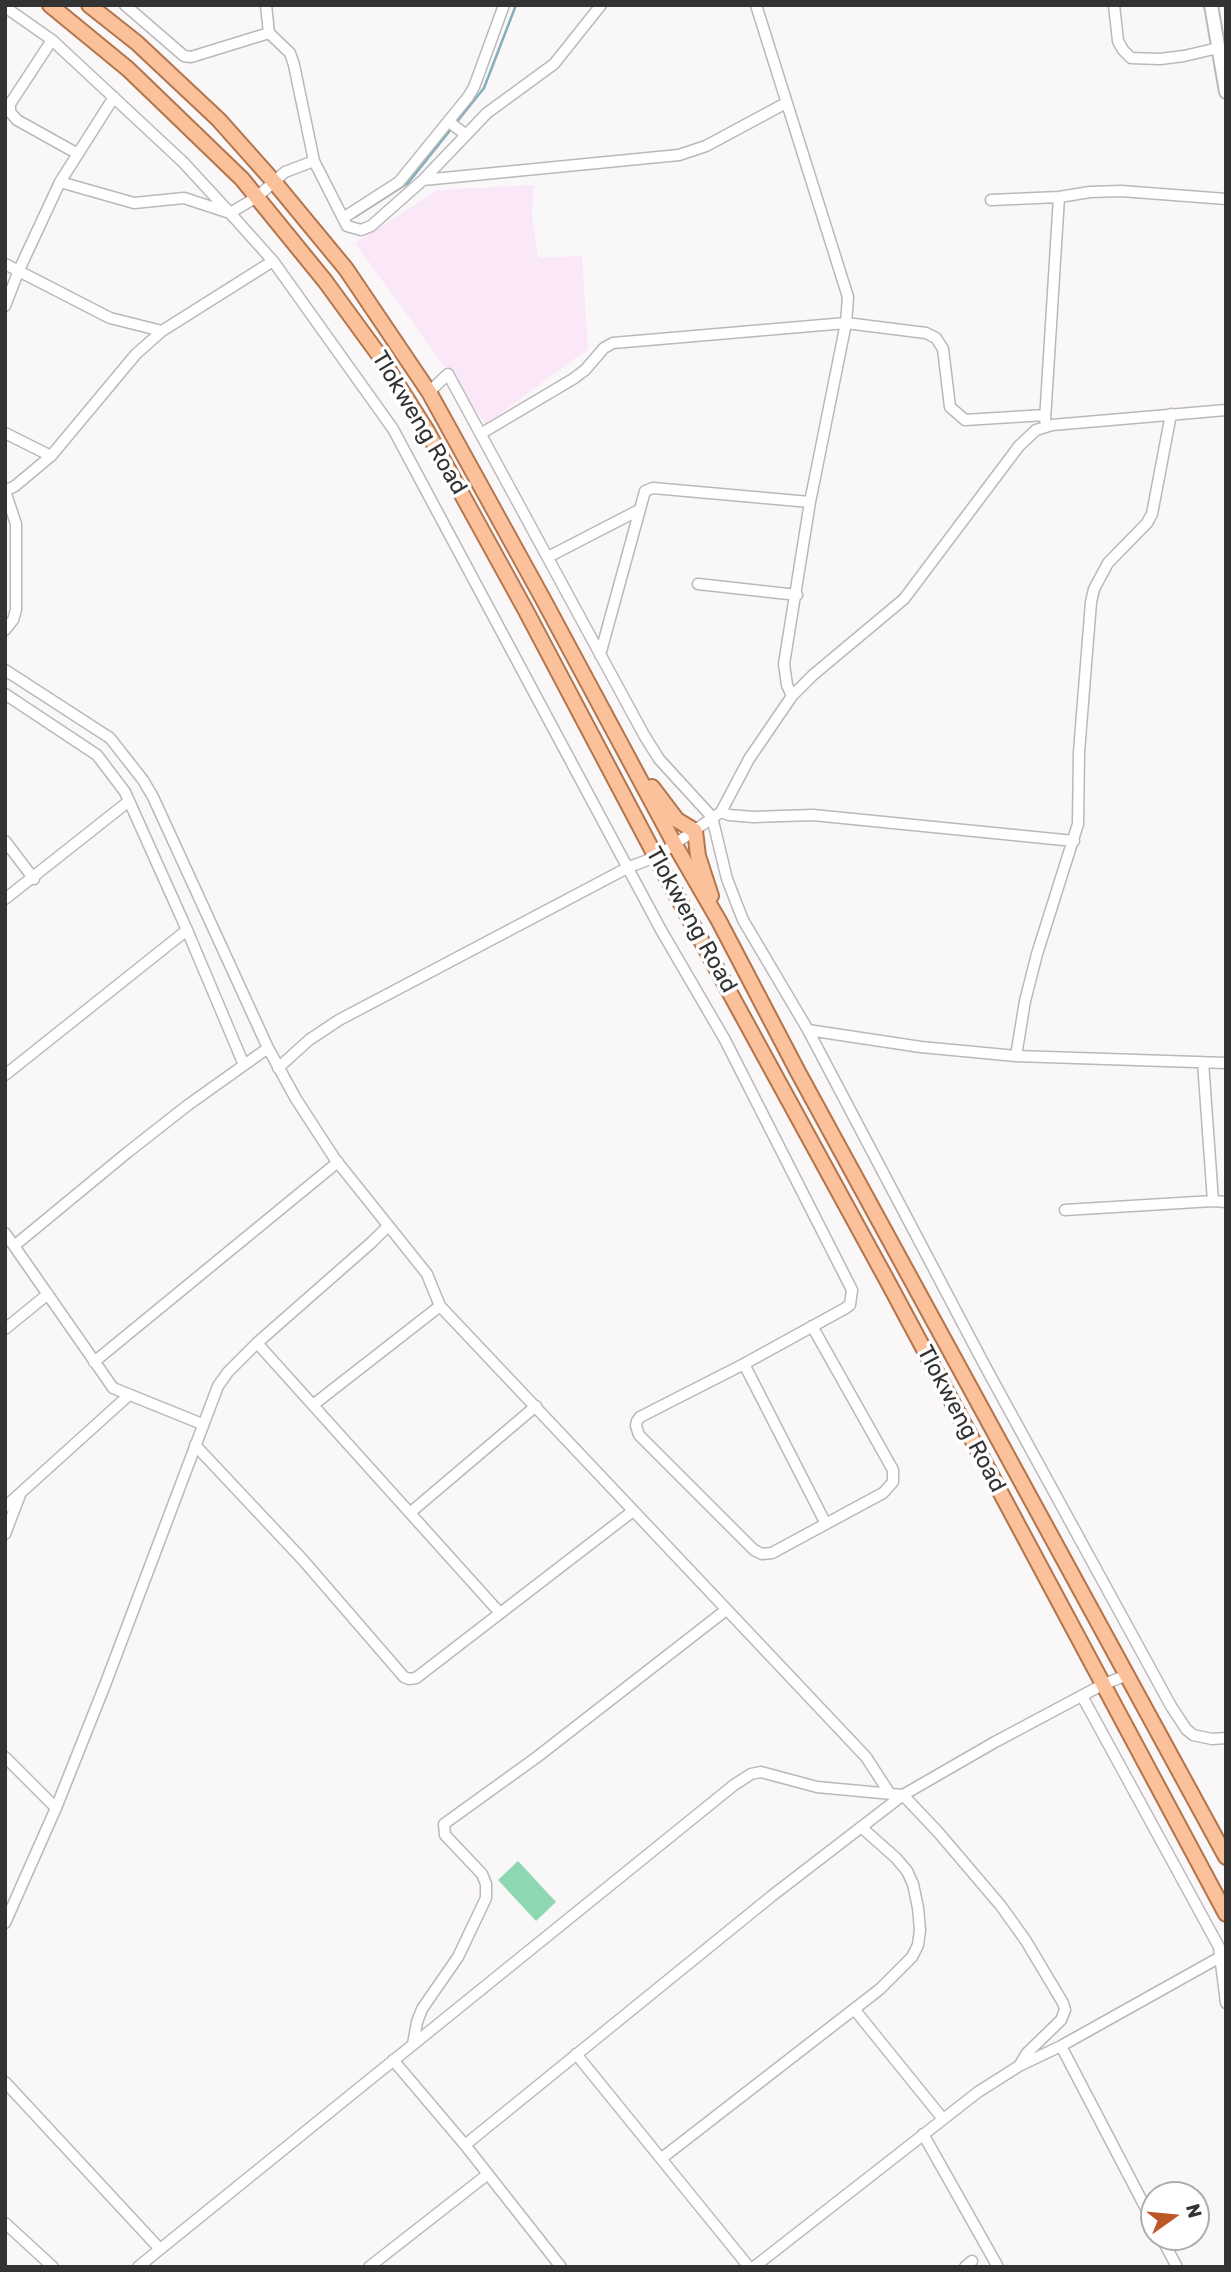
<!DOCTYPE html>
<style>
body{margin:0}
#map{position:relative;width:1231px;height:2272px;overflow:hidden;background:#faf7f9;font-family:Rubik,sans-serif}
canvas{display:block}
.frame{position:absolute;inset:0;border:7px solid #343334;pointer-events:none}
.north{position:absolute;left:1140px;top:2181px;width:70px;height:70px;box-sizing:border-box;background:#fff;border:2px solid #aeadae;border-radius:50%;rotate:75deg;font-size:19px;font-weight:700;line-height:28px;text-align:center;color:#343334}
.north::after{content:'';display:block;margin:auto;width:24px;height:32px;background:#bd5727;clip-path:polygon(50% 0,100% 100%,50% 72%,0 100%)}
</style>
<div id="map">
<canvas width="1231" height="2272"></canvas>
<div class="frame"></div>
<div class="north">N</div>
</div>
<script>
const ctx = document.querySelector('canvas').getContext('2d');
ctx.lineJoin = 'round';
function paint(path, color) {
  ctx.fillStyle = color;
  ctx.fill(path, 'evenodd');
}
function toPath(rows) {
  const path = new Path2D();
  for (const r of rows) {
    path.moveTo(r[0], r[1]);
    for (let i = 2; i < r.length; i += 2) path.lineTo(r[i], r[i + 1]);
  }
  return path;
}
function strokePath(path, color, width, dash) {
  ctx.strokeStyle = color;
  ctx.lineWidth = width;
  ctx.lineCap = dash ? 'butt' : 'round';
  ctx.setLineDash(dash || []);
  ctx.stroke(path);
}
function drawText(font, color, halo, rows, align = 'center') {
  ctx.font = font + ' Rubik,sans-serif';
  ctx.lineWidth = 7;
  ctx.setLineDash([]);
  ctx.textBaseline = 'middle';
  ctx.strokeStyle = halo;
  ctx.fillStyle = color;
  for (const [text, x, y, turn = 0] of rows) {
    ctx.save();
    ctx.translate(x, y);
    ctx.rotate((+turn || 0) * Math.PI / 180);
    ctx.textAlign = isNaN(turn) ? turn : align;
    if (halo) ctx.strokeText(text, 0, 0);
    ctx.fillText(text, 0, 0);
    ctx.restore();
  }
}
const commercial = toPath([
 [534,185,532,217,538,258,582,256,588,349,486,424,355,243,438,190]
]);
const green = toPath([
 [518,1861,556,1902,536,1921,498,1880]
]);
const stream = toPath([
 [456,123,484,88,516,5],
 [355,217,408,183,452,128]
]);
const minor = toPath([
 [125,5,184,56,191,57,269,33],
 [266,5,269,33,290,53,294,65,314,161,347,226,361,230,371,226,423,180,487,113,554,64,601,5],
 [756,5,848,297,846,323,810,502,784,664,787,685,792,696],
 [1114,5,1118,41,1123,50,1131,58,1160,59,1184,56,1218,48],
 [5,7,52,40,183,162,230,213,273,261,393,429,661,930,725,1040,852,1290,850,1305,844,1309,744,1364,640,1417,637,1421,636,1426,639,1435,754,1550,762,1554,772,1553,883,1493,893,1482,893,1470,812,1326],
 [52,40,10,104,10,112,17,120,78,154],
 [449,122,465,134],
 [423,180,679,155,706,146,786,103],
 [60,182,134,203,184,198,230,213,257,197,285,172,314,161],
 [991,200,1059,197,1090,192,1121,191,1226,199],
 [343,218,399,182,468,97,474,87,504,5],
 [5,264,110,318,162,331],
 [5,306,19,270,60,182,114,97],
 [429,392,448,374,644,735,659,759,712,817,727,879,743,920,808,1030,985,1366,1171,1706,1186,1729,1193,1735,1212,1739,1226,1738],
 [1045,420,1059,197],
 [5,433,51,456],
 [482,433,573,379,585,370,604,348,613,343,846,323,926,333,936,338,943,349,950,407,965,420,1045,415],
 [5,491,15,486,51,456,136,354,162,331,273,261],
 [548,557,639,510],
 [698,584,797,595],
 [5,630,13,620,16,610,16,524,5,491],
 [600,655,645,491,653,488,810,502],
 [5,670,110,738,143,780,153,797,268,1048,296,1099,335,1159,427,1274,440,1306,866,1757,890,1794],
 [5,694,97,755,125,792,187,930,244,1065],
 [721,812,729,815,753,817,813,815,1074,841],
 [5,841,34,879],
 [5,899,129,801],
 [808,1030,921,1047,1016,1056,1226,1063],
 [1016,1056,1025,1001,1037,954,1078,824,1079,752,1091,602,1094,589,1108,563,1147,523,1152,514,1171,414],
 [1203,1062,1213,1201],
 [278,1068,309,1040,339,1020,629,867,656,857,721,812,749,759,792,696,813,675,904,599,1019,446,1036,430,1052,425,1226,410],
 [5,1075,187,930],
 [1065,1210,1213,1201,1226,1202],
 [5,1233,113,1388,202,1424],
 [14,1246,128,1152,188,1105,268,1048],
 [5,1329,48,1294],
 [257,1343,500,1613],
 [94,1362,338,1162],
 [744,1364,826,1524],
 [313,1405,440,1306],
 [195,1445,303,1560,404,1677,409,1679,416,1678,633,1511],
 [5,1507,129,1395],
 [411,1512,536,1406],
 [5,1534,20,1495],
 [1082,1696,1219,1947,1226,2003],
 [5,1757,56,1808],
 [5,1923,56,1808,105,1685,218,1386,228,1372,257,1343,372,1242,388,1226],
 [854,2009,943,2119],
 [413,2044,417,2022,422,2009,458,1957,486,1898,486,1884,482,1874,445,1835,444,1824,537,1757,726,1610],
 [1061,2046,1154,2224],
 [576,2054,749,2267],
 [393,2060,465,2145,561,2267],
 [5,2082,159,2248],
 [923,2134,998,2267],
 [465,2145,773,1895,903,1795,995,1742,1102,1685,1127,1675],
 [662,2158,880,1989,912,1957,918,1945,920,1930,918,1908,913,1884,907,1871,896,1858,861,1827],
 [5,2223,53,2267],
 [1161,2237,1177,2267],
 [138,2267,734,1785,751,1774,761,1772,817,1787,903,1795,938,1832,1001,1906,1026,1941,1063,2003,1065,2010,1061,2020,1027,2053,1019,2066],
 [369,2267,488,2174],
 [754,2267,978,2092,1019,2066,1061,2046,1222,1956],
 [965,2267,972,2261]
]);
const tertiary = toPath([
 [1211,5,1226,92]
]);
const primary = toPath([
 [50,5,128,69,242,179,325,281,379,355,427,431,525,609,666,876,889,1284,1226,1914],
 [89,5,137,43,219,120,275,183,346,269,429,392,543,599,675,845,719,921,798,1072,1226,1857],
 [652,787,677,820,695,831,698,856,711,896]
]);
const streetNames = [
 ["Tlokweng Road",419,423,59],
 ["Tlokweng Road",691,920,61],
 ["Tlokweng Road",961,1419,62]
];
paint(commercial, '#fae7f8');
paint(green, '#8dd7b2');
strokePath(stream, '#83aebc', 2.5);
strokePath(minor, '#bbb8bb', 13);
strokePath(tertiary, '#bbb8bb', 16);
strokePath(primary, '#b3754b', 18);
strokePath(minor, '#fff', 10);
strokePath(tertiary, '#fff', 12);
strokePath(primary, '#fac19a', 14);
drawText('23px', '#343334', '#fff', streetNames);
</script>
